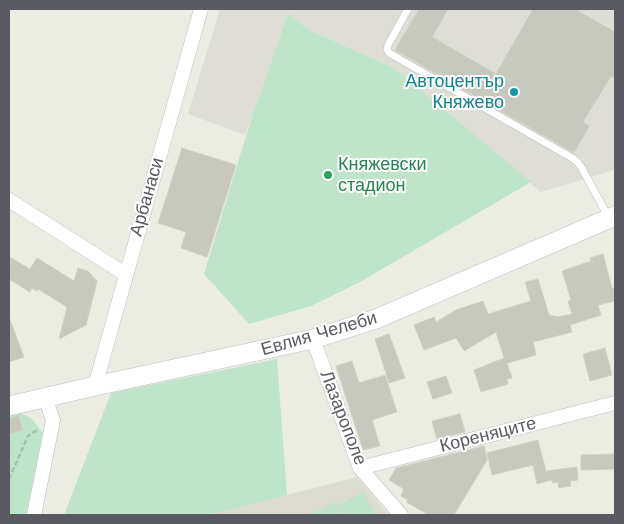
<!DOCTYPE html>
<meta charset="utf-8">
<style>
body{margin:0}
#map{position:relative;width:624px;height:524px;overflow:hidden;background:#ecede2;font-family:"Work Sans",sans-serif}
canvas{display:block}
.frame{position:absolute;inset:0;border:10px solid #5a5b62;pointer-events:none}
</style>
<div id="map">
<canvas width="624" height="524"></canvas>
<div class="frame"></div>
</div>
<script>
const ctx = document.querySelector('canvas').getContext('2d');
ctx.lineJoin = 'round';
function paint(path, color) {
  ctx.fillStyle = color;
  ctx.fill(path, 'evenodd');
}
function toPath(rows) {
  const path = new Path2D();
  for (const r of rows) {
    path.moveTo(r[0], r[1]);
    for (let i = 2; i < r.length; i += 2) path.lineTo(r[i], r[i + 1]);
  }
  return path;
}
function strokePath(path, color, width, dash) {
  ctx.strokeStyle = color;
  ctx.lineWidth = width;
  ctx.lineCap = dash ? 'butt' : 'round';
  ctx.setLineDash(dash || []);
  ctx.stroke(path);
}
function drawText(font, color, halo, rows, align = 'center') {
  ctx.font = font + ' "Work Sans",sans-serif';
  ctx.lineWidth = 4;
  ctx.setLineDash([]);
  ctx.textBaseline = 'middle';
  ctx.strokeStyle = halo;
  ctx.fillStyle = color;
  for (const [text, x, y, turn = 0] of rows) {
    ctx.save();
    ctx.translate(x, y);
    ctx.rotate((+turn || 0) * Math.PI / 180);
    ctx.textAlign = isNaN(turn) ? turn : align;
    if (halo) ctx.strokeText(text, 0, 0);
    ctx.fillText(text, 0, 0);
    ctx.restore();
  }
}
const industrial = toPath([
 [220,9,615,9,615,170,541,192,394,68,309,30,288,14,245,135,188,114]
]);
const education = toPath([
 [357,477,389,515,207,515]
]);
const green = toPath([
 [288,14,309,30,394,68,531,182,360,282,311,306,249,324,204,274,253,113],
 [277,359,287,495,207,515,64,515,111,393],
 [18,411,32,419,43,433,26,515,9,515,9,416],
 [364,492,375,515,343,515,338,505],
 [335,502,342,515,309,515]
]);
const building = toPath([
 [419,9,448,9,432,37,496,74,533,9,575,9,615,32,615,78,611,76,583,122,589,126,574,153,395,50,419,9],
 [182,148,236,165,207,257,181,248,186,232,158,223,182,148],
 [603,254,612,288,615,288,615,301,598,305,601,315,570,325,572,332,533,342,536,355,507,363,512,378,507,379,508,384,481,392,474,370,504,358,496,332,464,351,456,338,424,350,414,325,434,317,436,322,456,310,483,301,488,314,531,301,525,282,538,279,549,315,558,317,572,314,568,301,571,300,562,271,591,261,590,258,603,254],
 [9,257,30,269,37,258,74,281,78,268,88,271,97,281,86,325,59,339,67,307,38,289,37,291,32,288,30,292,9,279,9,257],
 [9,317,24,357,9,362,9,317],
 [389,334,405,378,389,383,375,339,389,334],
 [605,348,612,375,590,381,583,354,605,348],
 [352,361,359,383,385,375,397,412,372,420,380,446,363,450,336,366,352,361],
 [446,376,452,393,433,399,427,382,446,376],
 [460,414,465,432,437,439,432,421,460,414],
 [18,416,23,430,9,434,9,419,18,416],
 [538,440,546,471,577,467,578,480,570,481,571,486,559,488,558,482,552,483,552,480,537,484,533,465,492,475,487,453,538,440],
 [484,446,487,460,454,515,429,515,406,502,408,500,401,496,404,489,389,480,396,468,484,446],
 [615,454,615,469,581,470,581,455,615,454]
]);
const path = toPath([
 [9,479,28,436,37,430]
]);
const lane = toPath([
 [408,9,388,45,387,49,389,53,574,159,580,165,609,218]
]);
const street = toPath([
 [9,200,125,274],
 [313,339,360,468,401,515],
 [95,386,201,9],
 [360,468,615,403],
 [34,515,53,420,45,397]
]);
const secondary = toPath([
 [9,406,95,386,313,339,376,319,615,216]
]);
const markers = [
 [514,92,5,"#0f9aa8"],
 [328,175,5,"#2e9e5b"]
];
const cultureNames = [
 ["Автоцентър",504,82],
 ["Княжево",504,103]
];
const leisureNames = [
 ["Княжевски",338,165],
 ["стадион",338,186]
];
const streetNames = [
 ["Арбанаси",147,197,-74],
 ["Евлия Челеби",319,334,-16],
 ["Лазарополе",343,418,69],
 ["Кореняците",488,435,-14]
];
paint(industrial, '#deded6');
paint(education, '#dcddd0');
paint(green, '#bee4ca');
paint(building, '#c7c8be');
strokePath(building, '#d1d1c0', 1);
strokePath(lane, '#bcbcc3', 8);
strokePath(street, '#bcbcc3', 15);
strokePath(secondary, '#bcbdc5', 20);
strokePath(path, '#99c6b5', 2.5, [5, 2.5]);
strokePath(lane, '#fff', 7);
strokePath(street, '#fff', 14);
strokePath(secondary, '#fff', 19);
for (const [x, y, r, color] of markers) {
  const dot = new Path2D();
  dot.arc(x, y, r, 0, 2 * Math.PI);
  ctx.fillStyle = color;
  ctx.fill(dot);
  strokePath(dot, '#fff', 2);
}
drawText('18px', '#0d838f', '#fff', cultureNames, 'right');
drawText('18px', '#27864d', '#fff', leisureNames, 'left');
drawText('18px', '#5a5b62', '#fff', streetNames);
</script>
